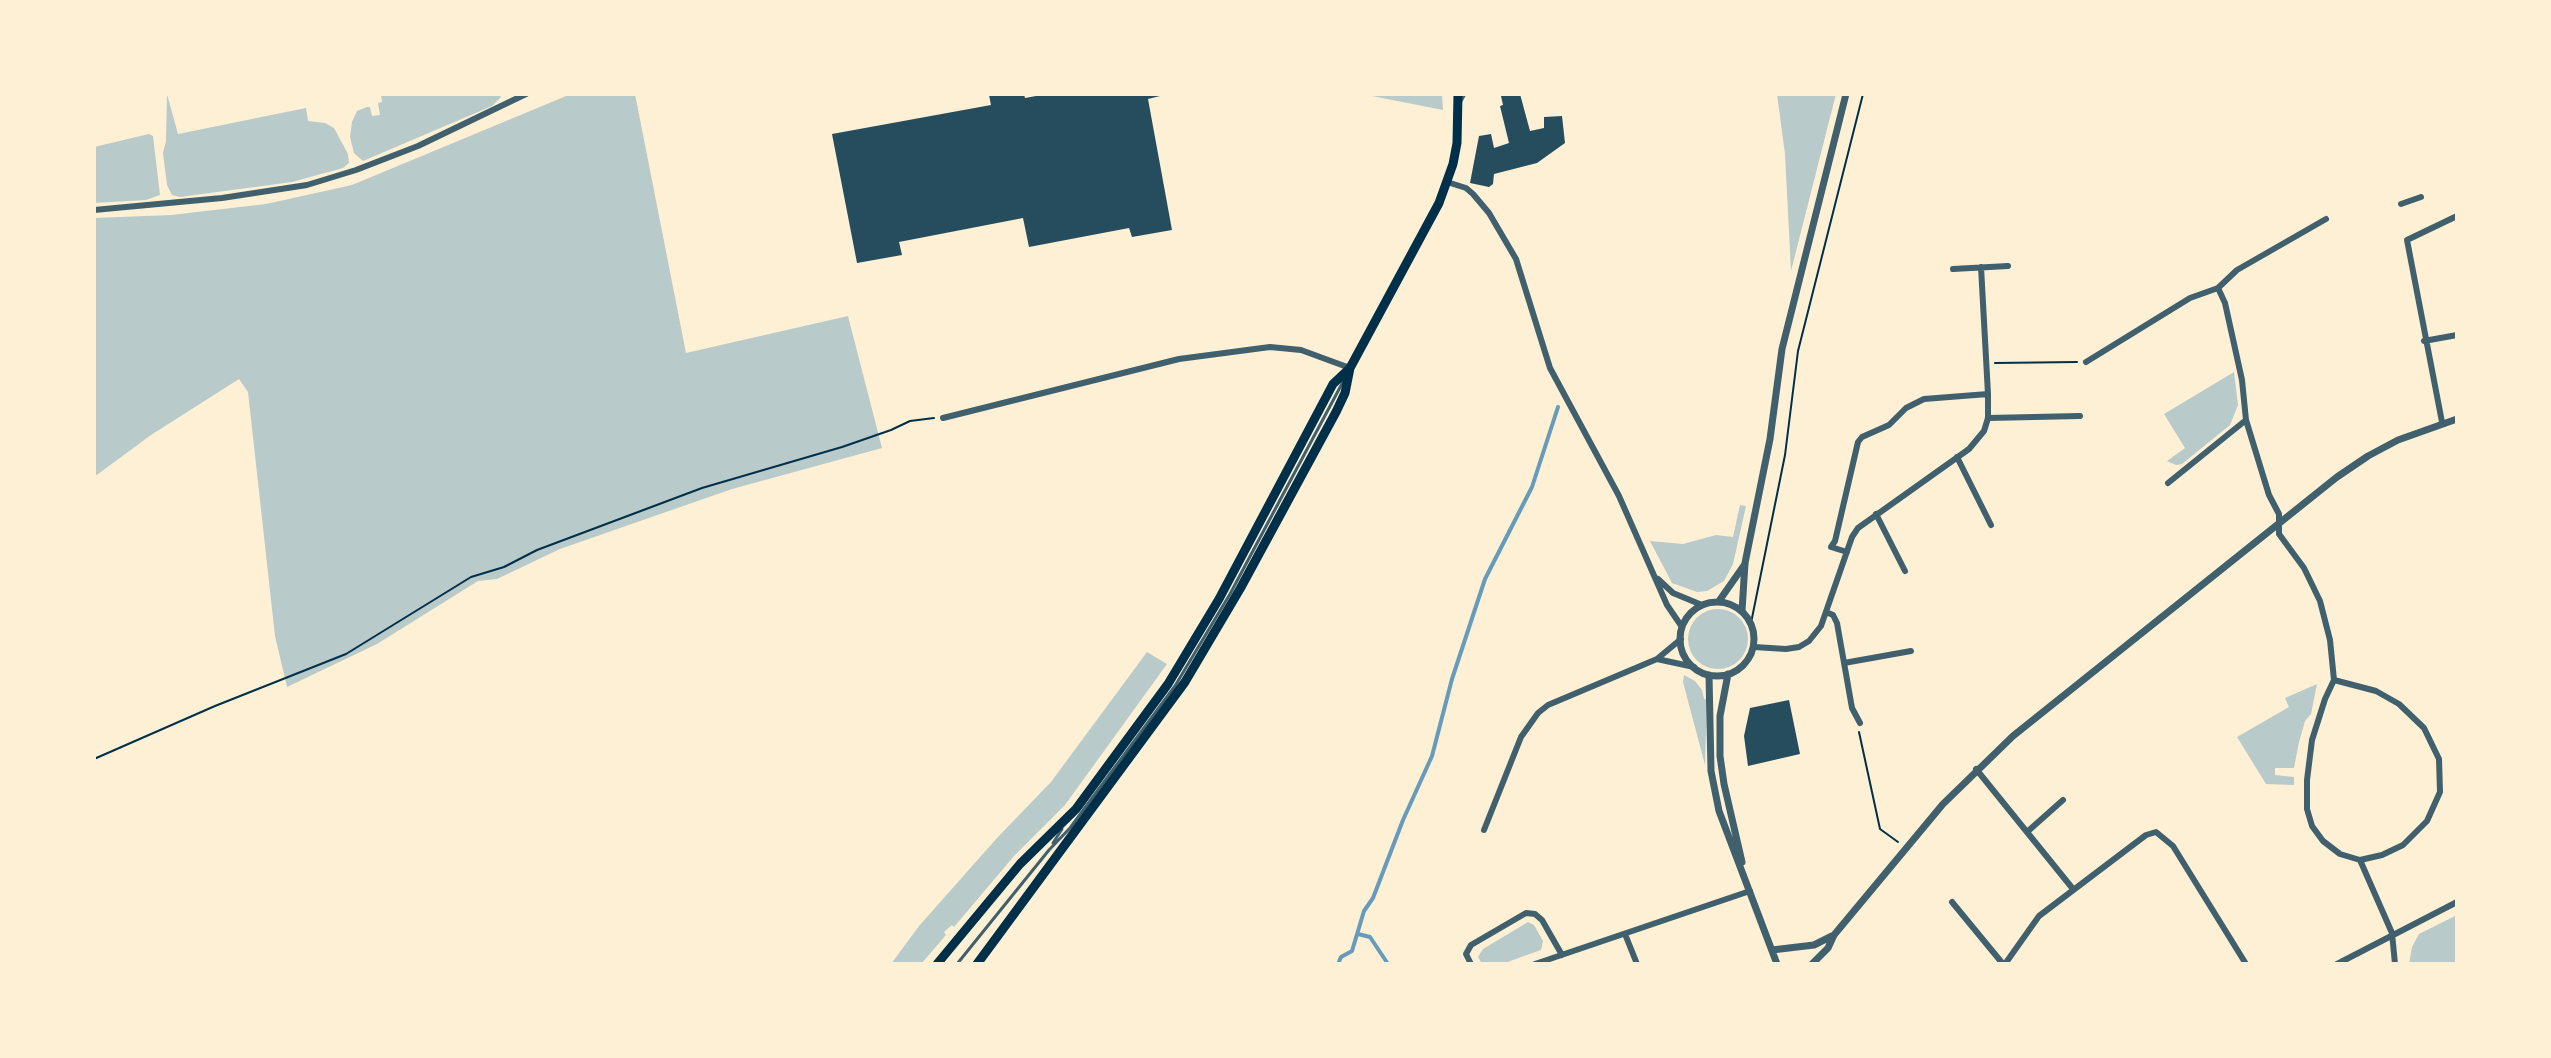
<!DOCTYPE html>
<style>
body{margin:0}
#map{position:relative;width:2551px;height:1058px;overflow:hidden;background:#fdf0d5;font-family:"Asap Condensed",sans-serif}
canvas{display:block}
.frame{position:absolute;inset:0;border:96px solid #fdf0d5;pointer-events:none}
</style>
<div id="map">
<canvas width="2551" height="1058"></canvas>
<div class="frame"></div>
</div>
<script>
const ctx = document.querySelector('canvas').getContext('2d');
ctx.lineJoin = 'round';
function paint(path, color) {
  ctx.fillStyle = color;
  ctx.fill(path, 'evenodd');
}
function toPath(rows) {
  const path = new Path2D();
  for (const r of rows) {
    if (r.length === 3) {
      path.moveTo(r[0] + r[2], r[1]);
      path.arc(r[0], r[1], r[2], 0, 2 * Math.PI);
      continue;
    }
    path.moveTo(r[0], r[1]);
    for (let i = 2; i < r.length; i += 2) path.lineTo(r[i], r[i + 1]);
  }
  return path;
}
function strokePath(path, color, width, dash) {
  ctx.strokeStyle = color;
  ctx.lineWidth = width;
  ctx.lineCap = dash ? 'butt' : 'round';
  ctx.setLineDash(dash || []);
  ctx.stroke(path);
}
const green = toPath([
 [167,94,178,134,306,108,308,121,325,123,334,128,348,154,349,163,343,168,292,182,180,197,172,195,167,185,163,153,166,141],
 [385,94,500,94,501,97,492,106,363,161,354,153,350,137,352,122,357,111,367,107,370,107,372,116,380,115,378,103,382,102,381,95],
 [571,94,635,94,686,353,848,316,882,448,732,489,560,549,497,579,478,581,377,644,287,687,275,636,248,392,239,379,151,435,94,477,94,218,171,215,266,204,352,185],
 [1366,94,1442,94,1443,110,1372,96],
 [1777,94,1836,94,1791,271,1785,154],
 [149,134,153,136,160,195,146,200,94,203,94,147],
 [2234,372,2238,405,2230,425,2182,464,2176,465,2167,461,2185,448,2164,414],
 [1740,505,1746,506,1733,564,1724,581,1707,591,1697,592,1672,583,1650,541,1683,544,1716,535,1733,537],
 [1718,639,30],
 [1147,652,1167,664,1065,805,1014,856,954,927,952,925,944,932,946,935,921,964,891,964,919,926,997,838,1051,782],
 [1684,675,1695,681,1702,690,1704,699,1707,699,1705,765,1683,682],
 [2317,684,2311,714,2305,721,2299,742,2294,768,2275,768,2275,775,2294,777,2294,785,2266,784,2237,737,2289,707,2285,698],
 [2457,915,2457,964,2409,964,2412,947,2419,934],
 [1528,922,1534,925,1543,941,1541,950,1502,964,1482,964,1478,957,1483,949]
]);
const stream = toPath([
 [1358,934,1370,937,1388,964],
 [1338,964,1341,957,1352,951,1364,911,1373,898,1403,820,1432,756,1452,679,1485,579,1532,487,1558,407]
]);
const building = toPath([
 [995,94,1024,94,1025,98,1047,94,1168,94,1148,99,1172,230,1132,237,1129,228,1029,247,1023,218,899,242,902,255,857,263,832,134,991,105,989,95],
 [1511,94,1520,94,1530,131,1544,128,1544,117,1562,116,1565,143,1537,163,1494,174,1493,184,1489,187,1470,183,1479,136,1491,134,1494,148,1509,143,1500,106,1503,105,1501,96],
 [1789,700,1800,754,1748,766,1744,736,1750,708]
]);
const path = toPath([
 [1995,363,2077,362],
 [1751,623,1785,455,1798,351,1863,94],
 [1859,732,1880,829,1898,842],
 [94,759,215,706,346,654,471,577,504,567,537,550,702,488,842,447,891,430,910,421,934,418]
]);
const service = toPath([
 [1461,101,1465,94],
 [1053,843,1062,829],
 [957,964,1049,850,1070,828,1175,686,1230,594,1345,378]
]);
const minor = toPath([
 [1447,182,1466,188,1473,194,1489,213,1516,259,1550,368,1619,496,1667,605,1682,627],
 [2401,204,2421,197],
 [94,210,222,198,307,185,356,170,418,146,526,94],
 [1953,269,2008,266],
 [2218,288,2225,303,2242,380,2246,420,2269,495,2279,514,2279,534,2304,568,2320,601,2330,640,2334,680],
 [2424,341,2457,335],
 [2086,362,2190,298,2218,288,2237,270,2326,219],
 [943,418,1179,359,1270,347,1301,350,1350,368],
 [1988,418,2080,416],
 [2442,422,2407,240,2457,216],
 [1957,457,1991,525],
 [2168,483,2246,420],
 [1876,514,1905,571],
 [1847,552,1831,547,1835,541,1858,442,1862,437,1889,425,1906,408,1924,399,1988,394],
 [1658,579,1673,593,1702,605],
 [1826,612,1833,615,1837,623,1852,708,1860,723],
 [1754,647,1786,649,1799,647,1809,641,1821,626,1852,537,1858,528,1969,449,1984,431,1988,418,1988,394,1981,267],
 [1657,659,1694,667],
 [1844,663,1911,651],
 [2334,680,2376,691,2399,704,2424,728,2439,759,2440,792,2427,821,2403,845,2382,855,2360,860,2340,854,2323,841,2312,826,2307,809,2307,780,2312,740,2325,699,2334,680],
 [1976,769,2073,889],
 [1484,830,1521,737,1538,713,1548,705,1657,659,1681,639],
 [2027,832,2063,800],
 [2360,860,2392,933,2395,964],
 [1952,902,2003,964],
 [1625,934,1637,964],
 [1471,964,1466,954,1471,945,1526,913,1535,914,1542,920,1562,955],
 [1535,964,1750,891],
 [2005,964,2039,916,2146,835,2156,832,2173,846,2246,964],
 [2337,964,2457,902]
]);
const tertiary = toPath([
 [1719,601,1745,564],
 [1717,639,37],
 [1742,611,1745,563,1770,439,1782,349,1846,94],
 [1728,674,1720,716,1720,756,1724,784,1742,862],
 [1709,675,1711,771,1719,811,1777,964],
 [1772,950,1814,945,1832,936],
 [1812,964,1828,948,1834,935,1943,804,2013,736,2337,477,2368,456,2398,440,2457,419]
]);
const primary = toPath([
 [937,964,1020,864,1076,809,1168,684,1219,599,1333,384,1349,369],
 [977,964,1185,682,1240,589,1336,412,1345,393,1350,368,1439,203,1453,164,1457,143,1458,94]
]);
paint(green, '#b9caca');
strokePath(stream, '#669bbc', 4);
paint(building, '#264d5e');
strokePath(path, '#003049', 2);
strokePath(service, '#3f606c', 3);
strokePath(minor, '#3f606c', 6);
strokePath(tertiary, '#3f606c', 7);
strokePath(primary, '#003049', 9);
</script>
